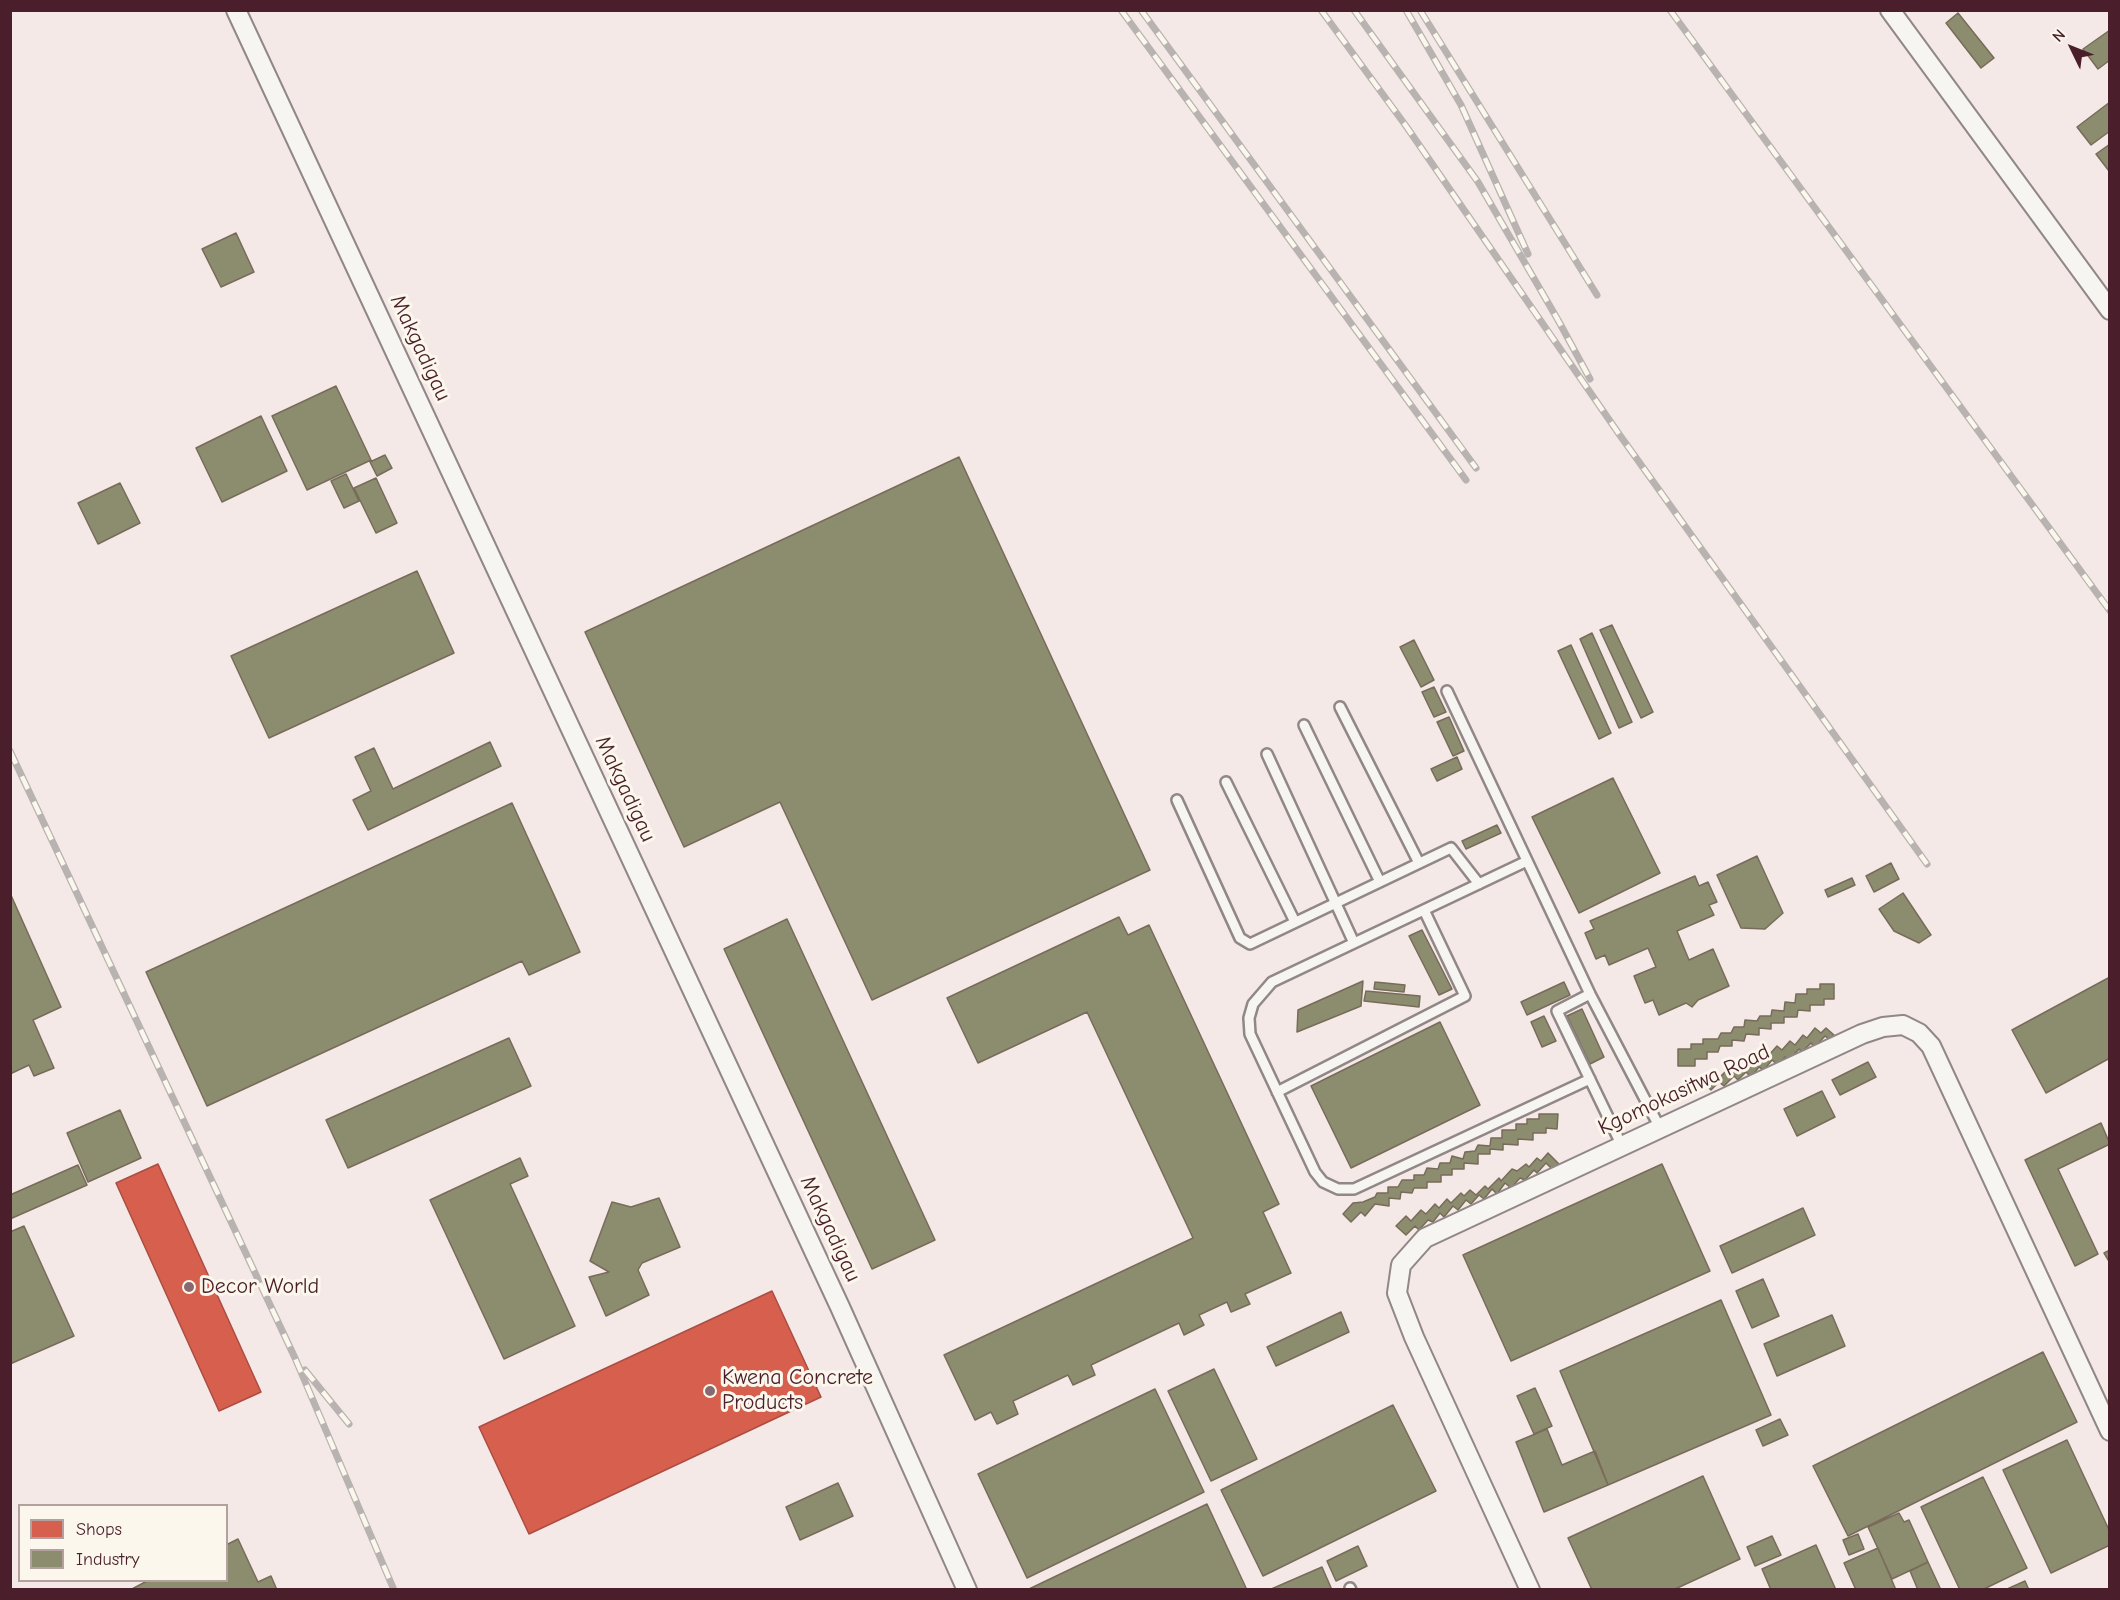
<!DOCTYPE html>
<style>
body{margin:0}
#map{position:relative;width:2120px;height:1600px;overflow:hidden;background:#f8f6f0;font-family:"Comic Neue",sans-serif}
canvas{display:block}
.frame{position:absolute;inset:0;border:12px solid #4a1f2b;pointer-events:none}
.legend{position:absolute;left:18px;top:1504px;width:210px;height:78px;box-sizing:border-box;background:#fbf7ec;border:2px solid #b4a19f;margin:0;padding:8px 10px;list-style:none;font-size:18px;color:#4a1f2b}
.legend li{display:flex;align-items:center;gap:12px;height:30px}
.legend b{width:30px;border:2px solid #b4a19f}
.north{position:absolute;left:2042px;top:18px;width:60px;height:60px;-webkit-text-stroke:4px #fbf7ec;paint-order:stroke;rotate:313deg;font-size:16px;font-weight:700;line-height:24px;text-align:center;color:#4a1f2b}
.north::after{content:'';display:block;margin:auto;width:21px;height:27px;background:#4a1f2b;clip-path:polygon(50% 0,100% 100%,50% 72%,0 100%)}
</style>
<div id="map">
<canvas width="2120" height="1600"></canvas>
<div class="frame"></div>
<ul class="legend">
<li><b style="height:16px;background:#d6604d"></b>Shops</li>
<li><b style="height:16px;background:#8c8c6e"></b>Industry</li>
</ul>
<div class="north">N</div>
</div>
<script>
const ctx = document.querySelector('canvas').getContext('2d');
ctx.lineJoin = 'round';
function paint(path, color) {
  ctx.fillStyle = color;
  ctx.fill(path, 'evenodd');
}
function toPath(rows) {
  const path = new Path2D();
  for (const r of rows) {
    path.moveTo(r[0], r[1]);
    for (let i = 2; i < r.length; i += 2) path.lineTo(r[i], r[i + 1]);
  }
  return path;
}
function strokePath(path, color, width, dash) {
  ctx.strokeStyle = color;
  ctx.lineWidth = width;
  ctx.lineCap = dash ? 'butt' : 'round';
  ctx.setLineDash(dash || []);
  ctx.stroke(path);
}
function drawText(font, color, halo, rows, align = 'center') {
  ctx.font = font + ' "Comic Neue",sans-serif';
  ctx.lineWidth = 6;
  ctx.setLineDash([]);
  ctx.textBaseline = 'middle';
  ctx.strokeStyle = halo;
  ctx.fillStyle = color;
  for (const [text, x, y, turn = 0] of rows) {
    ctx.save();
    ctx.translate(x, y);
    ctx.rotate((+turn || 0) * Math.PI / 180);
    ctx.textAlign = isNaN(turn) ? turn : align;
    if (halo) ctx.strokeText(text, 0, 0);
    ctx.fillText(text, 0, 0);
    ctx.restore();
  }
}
const built = toPath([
 [11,11,2109,11,2109,1589,11,1590],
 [20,1506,226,1506,226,1580,20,1580]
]);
const shops = toPath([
 [158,1164,261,1392,219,1411,116,1183,158,1164],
 [772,1291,821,1397,529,1534,479,1427,772,1291]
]);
const industry = toPath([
 [1958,13,1994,58,1981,68,1946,23,1958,13],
 [2110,30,2110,60,2098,69,2083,49,2110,30],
 [2110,102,2110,131,2091,145,2077,127,2110,102],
 [2110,144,2110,170,2109,171,2096,154,2110,144],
 [236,233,254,272,221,287,202,249,236,233],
 [336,386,371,460,307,490,272,416,336,386],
 [261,416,287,471,222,502,196,448,261,416],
 [385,455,392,468,377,476,370,462,385,455],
 [959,457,1150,870,872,1000,780,802,684,847,585,632,959,457],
 [346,474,359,501,344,508,331,481,346,474],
 [376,478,397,523,376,533,354,488,376,478],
 [120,483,140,523,98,544,78,503,120,483],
 [417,571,454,653,269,738,231,656,417,571],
 [1612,625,1653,712,1641,718,1600,630,1612,625],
 [1592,633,1632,722,1619,728,1580,639,1592,633],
 [1414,640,1434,680,1421,687,1400,647,1414,640],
 [1571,645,1611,733,1599,739,1558,651,1571,645],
 [1434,687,1446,712,1434,717,1422,692,1434,687],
 [1449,717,1464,751,1453,756,1437,722,1449,717],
 [490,742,501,766,368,830,353,800,371,791,355,757,374,748,393,789,490,742],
 [1457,757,1462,769,1437,781,1431,769,1457,757],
 [1613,778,1660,873,1579,913,1532,817,1613,778],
 [512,803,580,952,529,975,522,961,207,1106,146,972,512,803],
 [1497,825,1501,833,1466,849,1462,841,1497,825],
 [1757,856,1783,913,1765,929,1741,928,1717,875,1757,856],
 [1891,863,1899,879,1874,892,1866,876,1891,863],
 [1695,876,1699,886,1708,882,1717,902,1709,905,1714,915,1677,931,1689,960,1713,949,1729,986,1698,1000,1692,1007,1686,1003,1659,1015,1653,1000,1645,1003,1634,976,1656,967,1648,948,1609,965,1605,955,1596,959,1585,933,1594,929,1590,921,1695,876],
 [1852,878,1855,885,1828,897,1825,890,1852,878],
 [10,893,61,1007,33,1020,54,1068,34,1076,29,1065,10,1074,10,893],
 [1903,893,1931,935,1919,943,1894,931,1879,909,1903,893],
 [1119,917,1128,935,1149,925,1279,1204,1263,1212,1291,1273,1245,1294,1250,1304,1231,1312,1227,1302,1199,1315,1204,1325,1184,1335,1179,1323,1091,1365,1095,1375,1073,1385,1068,1375,1013,1401,1018,1414,997,1424,991,1412,975,1420,944,1355,1193,1238,1087,1012,978,1063,947,998,1119,917],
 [787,919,935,1240,872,1269,724,949,787,919],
 [1422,930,1452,989,1439,995,1409,936,1422,930],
 [2110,977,2110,1058,2046,1093,2012,1030,2110,977],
 [1363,981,1361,1006,1297,1032,1298,1010,1363,981],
 [1375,982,1405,985,1404,992,1374,989,1375,982],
 [1564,982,1570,995,1527,1015,1521,1002,1564,982],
 [1820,984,1834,984,1834,999,1824,999,1824,1005,1810,1005,1810,1011,1798,1010,1797,1017,1784,1017,1784,1023,1771,1023,1771,1029,1759,1028,1759,1035,1746,1034,1744,1041,1732,1040,1732,1046,1720,1046,1718,1052,1707,1052,1707,1059,1695,1059,1695,1066,1678,1066,1678,1049,1691,1049,1691,1044,1703,1044,1703,1039,1718,1039,1721,1033,1731,1033,1734,1027,1744,1027,1745,1020,1757,1021,1760,1016,1771,1016,1772,1010,1784,1011,1785,1002,1795,1003,1796,994,1807,994,1807,989,1820,989,1820,984],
 [1366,991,1420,996,1419,1007,1364,1001,1366,991],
 [1582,1009,1604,1057,1590,1064,1567,1016,1582,1009],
 [1544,1016,1556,1041,1542,1047,1531,1022,1544,1016],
 [1440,1022,1480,1105,1351,1168,1311,1086,1440,1022],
 [1815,1028,1821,1033,1826,1028,1834,1035,1830,1040,1825,1036,1815,1047,1811,1043,1802,1052,1799,1049,1789,1060,1785,1057,1778,1065,1772,1060,1764,1070,1759,1067,1751,1077,1746,1072,1738,1080,1734,1076,1724,1086,1719,1082,1711,1090,1705,1084,1711,1077,1716,1081,1725,1072,1728,1075,1738,1065,1742,1069,1752,1058,1756,1063,1765,1053,1769,1055,1777,1046,1782,1050,1790,1041,1795,1045,1803,1035,1807,1038,1815,1028],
 [509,1038,531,1086,348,1168,326,1120,509,1038],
 [1868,1062,1876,1077,1840,1095,1832,1080,1868,1062],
 [1822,1091,1835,1117,1797,1136,1784,1109,1822,1091],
 [120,1110,141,1158,88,1182,67,1133,120,1110],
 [1539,1114,1558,1114,1557,1129,1546,1128,1546,1133,1533,1133,1533,1140,1518,1139,1518,1145,1503,1144,1503,1150,1490,1149,1490,1154,1478,1154,1478,1164,1464,1163,1464,1169,1452,1169,1452,1175,1441,1175,1441,1182,1427,1182,1427,1188,1414,1188,1412,1193,1401,1192,1400,1199,1389,1198,1389,1206,1375,1204,1365,1216,1361,1212,1351,1222,1343,1214,1353,1203,1363,1202,1375,1197,1377,1193,1388,1193,1388,1187,1398,1187,1402,1180,1414,1180,1414,1175,1424,1175,1427,1168,1438,1169,1440,1163,1450,1163,1452,1156,1463,1159,1465,1152,1475,1151,1478,1145,1490,1146,1491,1138,1502,1138,1502,1130,1516,1130,1516,1124,1527,1124,1527,1119,1539,1119,1539,1114],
 [2101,1123,2110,1144,2058,1169,2098,1254,2075,1266,2025,1160,2101,1123],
 [1548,1153,1559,1164,1553,1170,1546,1163,1537,1173,1534,1170,1525,1180,1520,1178,1511,1188,1505,1183,1497,1194,1492,1189,1484,1199,1479,1195,1471,1204,1466,1200,1458,1210,1453,1206,1444,1217,1440,1213,1433,1222,1428,1220,1419,1230,1415,1226,1406,1235,1396,1226,1406,1216,1411,1221,1421,1210,1426,1214,1435,1204,1439,1208,1447,1199,1451,1203,1461,1193,1464,1196,1470,1190,1476,1195,1485,1186,1488,1189,1499,1178,1501,1181,1512,1169,1517,1171,1526,1164,1529,1167,1537,1158,1541,1161,1548,1153],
 [520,1158,528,1176,510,1184,575,1326,504,1359,430,1200,520,1158],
 [1662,1164,1710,1271,1511,1361,1463,1255,1662,1164],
 [78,1165,87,1185,10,1219,10,1195,78,1165],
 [659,1198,680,1247,642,1263,638,1270,649,1295,606,1316,589,1277,609,1272,590,1261,612,1202,631,1207,659,1198],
 [1803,1208,1815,1235,1732,1273,1720,1246,1803,1208],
 [24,1226,74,1336,10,1364,10,1232,24,1226],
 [2110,1250,2110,1263,2104,1253,2110,1250],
 [1763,1279,1779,1316,1752,1328,1736,1291,1763,1279],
 [1721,1300,1771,1415,1608,1485,1560,1371,1721,1300],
 [1341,1312,1349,1332,1276,1366,1267,1347,1341,1312],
 [1832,1315,1845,1346,1777,1376,1764,1344,1832,1315],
 [2043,1352,2077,1422,1848,1536,1813,1466,2043,1352],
 [1214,1369,1257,1459,1211,1481,1168,1391,1214,1369],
 [1535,1388,1552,1426,1534,1434,1517,1396,1535,1388],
 [1155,1389,1204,1492,1027,1578,978,1474,1155,1389],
 [1393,1405,1436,1491,1263,1576,1221,1490,1393,1405],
 [1780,1419,1788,1435,1763,1446,1756,1430,1780,1419],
 [1547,1429,1562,1465,1595,1451,1608,1485,1544,1512,1516,1442,1547,1429],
 [2067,1440,2110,1532,2110,1545,2051,1573,2003,1470,2067,1440],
 [1703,1476,1740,1559,1673,1590,1592,1590,1568,1538,1703,1476],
 [1983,1477,2027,1568,1982,1590,1960,1590,1921,1507,1983,1477],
 [838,1483,853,1516,800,1540,786,1507,838,1483],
 [1207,1504,1247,1590,1030,1590,1029,1589,1207,1504],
 [1899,1513,1904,1522,1909,1520,1928,1562,1892,1579,1868,1527,1899,1513],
 [1858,1534,1864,1549,1849,1555,1843,1540,1858,1534],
 [1772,1536,1781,1555,1755,1566,1747,1547,1772,1536],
 [238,1539,258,1582,271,1576,277,1590,130,1590,149,1580,226,1580,226,1545,238,1539],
 [1816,1545,1836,1590,1771,1590,1762,1569,1816,1545],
 [1358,1546,1367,1566,1336,1581,1327,1561,1358,1546],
 [1878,1548,1896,1590,1856,1590,1844,1563,1878,1548],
 [1928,1562,1941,1590,1918,1590,1910,1571,1928,1562],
 [1322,1567,1332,1590,1269,1590,1322,1567],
 [2025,1581,2029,1590,2005,1590,2025,1581]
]);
const lane = toPath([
 [1447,691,1590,994,1660,1128],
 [1340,707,1419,863],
 [1304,725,1380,882],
 [1267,754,1354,943],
 [1226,782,1295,922],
 [1177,800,1240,938,1250,944,1451,848,1479,884],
 [1527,861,1272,982,1253,1004,1249,1018,1250,1034,1315,1172,1323,1182,1338,1189,1354,1189,1590,1079],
 [1590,994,1557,1011,1622,1146],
 [1277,1092,1465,996,1424,910],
 [1350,1588,1351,1590]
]);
const street = toPath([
 [236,10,840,1307,967,1590],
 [1890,10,2110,310],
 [1530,1590,1414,1337,1397,1293,1401,1265,1425,1238,1862,1034,1883,1027,1903,1025,1919,1033,1931,1046,2110,1431]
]);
const rail = toPath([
 [1121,10,1466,480],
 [1141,10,1476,468],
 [1321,10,1406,126,1619,434,1927,864],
 [1354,10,1478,182,1558,320,1590,379],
 [1406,10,1461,105,1528,254],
 [1420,10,1597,295],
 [1670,10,2110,611],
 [10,751,295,1358,394,1590],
 [305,1370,349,1424]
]);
const markers = [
 [189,1287,6,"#876a70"],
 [710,1391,6,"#876a70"]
];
const streetNames = [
 ["Makgadigau",420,348,65],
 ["Makgadigau",625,789,65],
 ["Kgomokasitwa Road",1684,1090,-25],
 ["Makgadigau",830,1229,65]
];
const poiNames = [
 ["Decor World",201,1287],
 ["Kwena Concrete",722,1378],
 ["Products",722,1403]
];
paint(built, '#f4e9e6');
paint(shops, '#d6604d');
strokePath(shops, '#ac4c43', 1.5);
paint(industry, '#8c8c6e');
strokePath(industry, '#786b5a', 1.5);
strokePath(lane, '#918787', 14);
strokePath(street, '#918787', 22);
strokePath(lane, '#f6f5f1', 9);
strokePath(street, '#f6f5f1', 18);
strokePath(rail, '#b8b3b1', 7);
strokePath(rail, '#fbf7ec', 4.5, [14]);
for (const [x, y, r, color] of markers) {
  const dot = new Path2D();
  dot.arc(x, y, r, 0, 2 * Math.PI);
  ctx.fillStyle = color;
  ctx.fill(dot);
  strokePath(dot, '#fbf7ec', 2);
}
drawText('22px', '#4a1f2b', '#fbf7ec', streetNames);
drawText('22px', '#4a1f2b', '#fbf7ec', poiNames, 'left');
</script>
